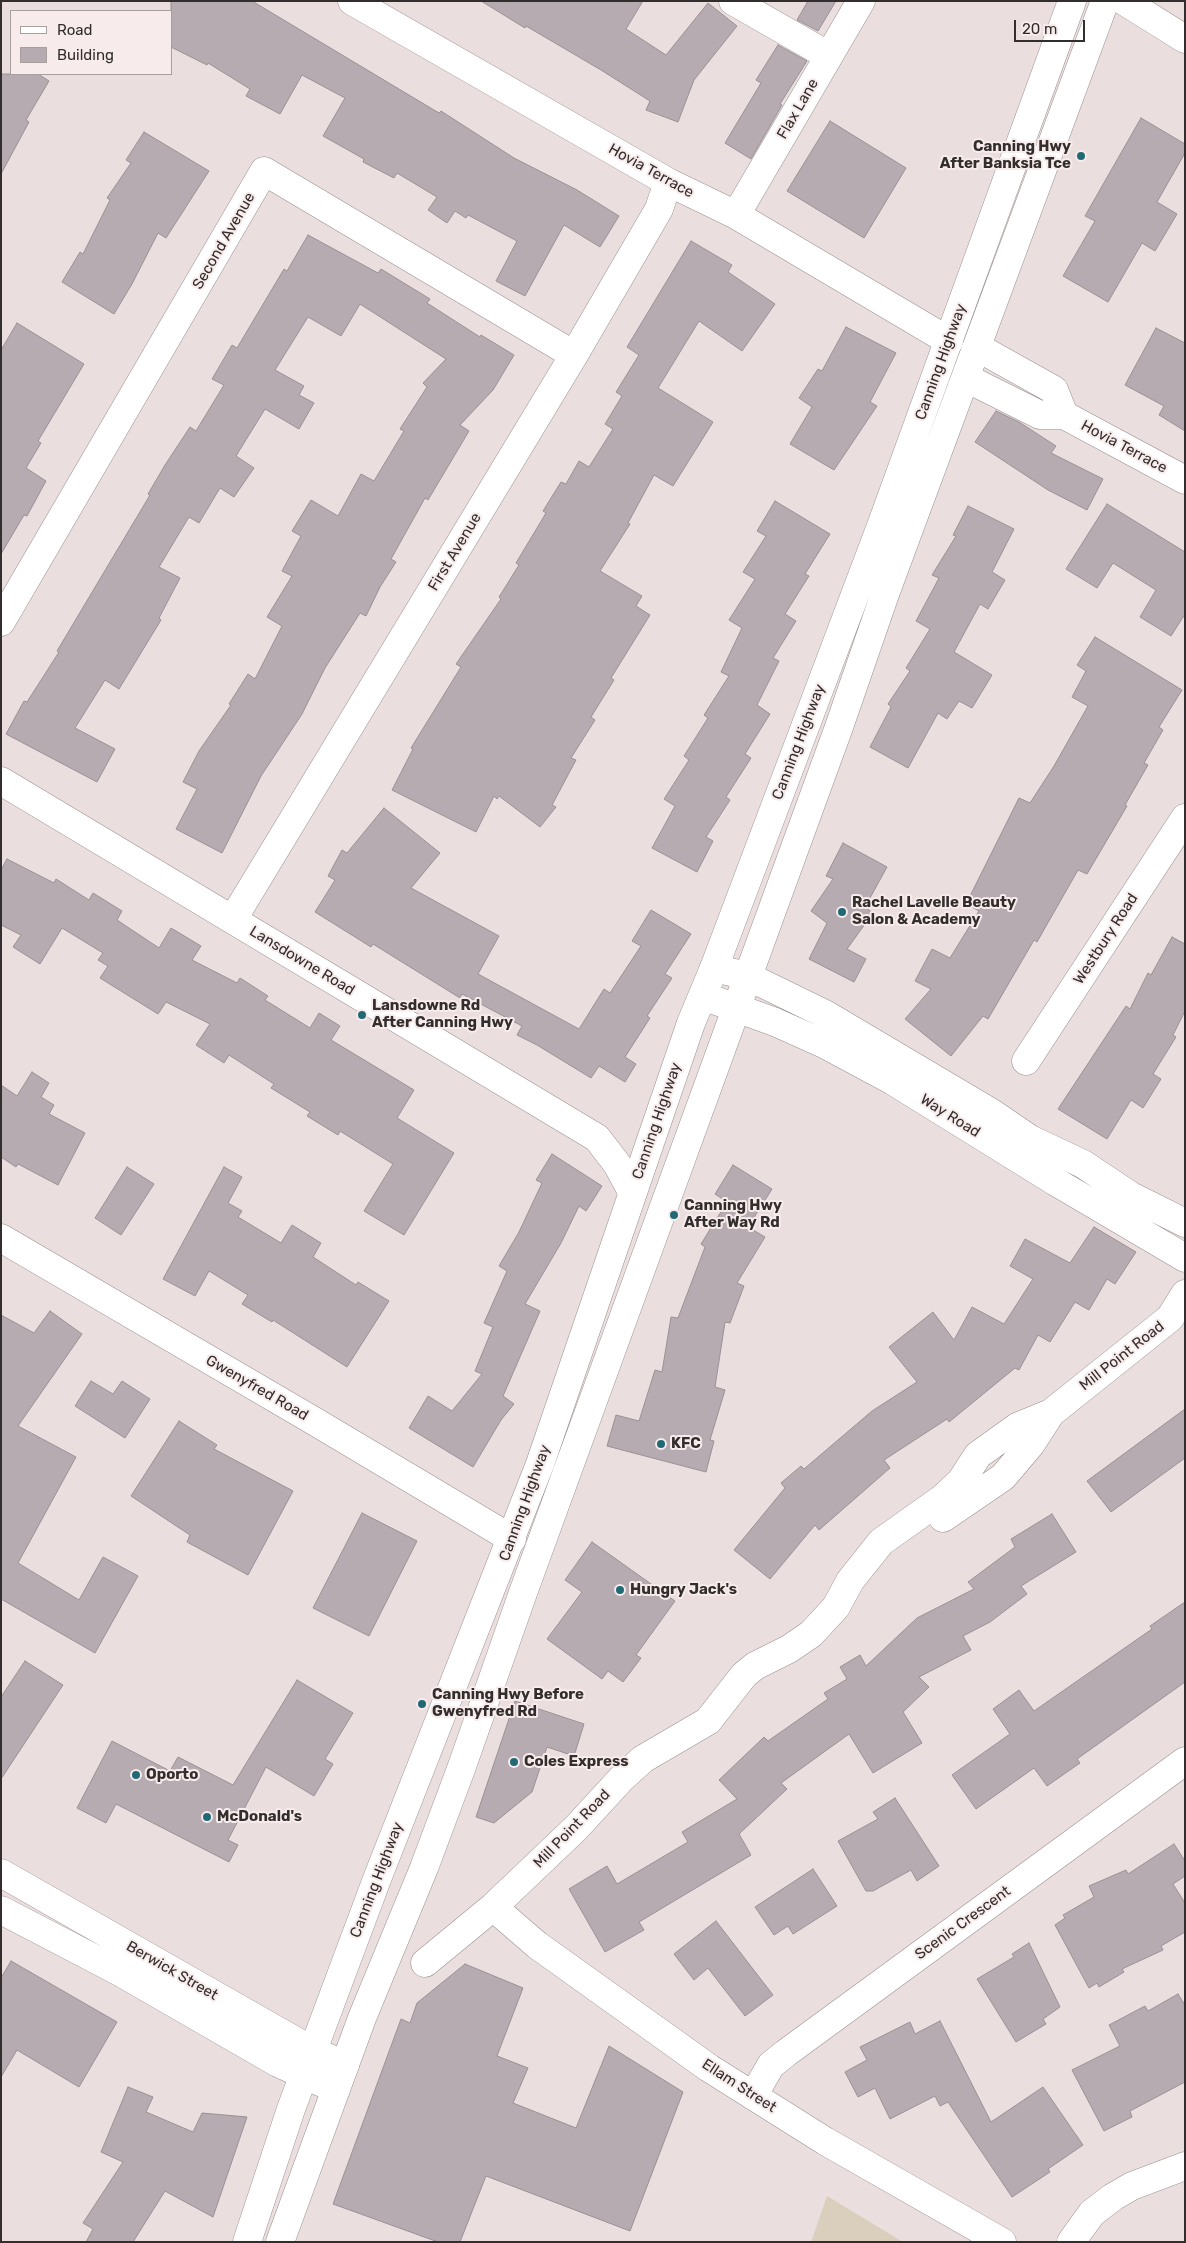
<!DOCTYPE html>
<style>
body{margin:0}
#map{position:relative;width:1186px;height:2243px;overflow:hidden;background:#ebdede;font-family:Rubik,sans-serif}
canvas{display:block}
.frame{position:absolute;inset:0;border:2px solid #332e2e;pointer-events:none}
.legend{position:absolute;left:10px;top:10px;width:162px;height:65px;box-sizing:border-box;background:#f8ebeb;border:1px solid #a99f9f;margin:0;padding:6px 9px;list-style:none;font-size:15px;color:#332e2e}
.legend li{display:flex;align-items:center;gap:10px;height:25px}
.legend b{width:25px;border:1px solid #a99f9f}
.scale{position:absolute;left:1014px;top:20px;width:71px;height:22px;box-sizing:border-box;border:2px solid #332e2e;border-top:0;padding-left:6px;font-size:15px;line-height:18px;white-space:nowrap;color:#332e2e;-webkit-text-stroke:4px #f8ebeb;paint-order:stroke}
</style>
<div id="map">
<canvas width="1186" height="2243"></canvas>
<div class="frame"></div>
<ul class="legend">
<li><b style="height:6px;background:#fff"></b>Road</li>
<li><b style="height:14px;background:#b5abb0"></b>Building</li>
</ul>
<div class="scale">20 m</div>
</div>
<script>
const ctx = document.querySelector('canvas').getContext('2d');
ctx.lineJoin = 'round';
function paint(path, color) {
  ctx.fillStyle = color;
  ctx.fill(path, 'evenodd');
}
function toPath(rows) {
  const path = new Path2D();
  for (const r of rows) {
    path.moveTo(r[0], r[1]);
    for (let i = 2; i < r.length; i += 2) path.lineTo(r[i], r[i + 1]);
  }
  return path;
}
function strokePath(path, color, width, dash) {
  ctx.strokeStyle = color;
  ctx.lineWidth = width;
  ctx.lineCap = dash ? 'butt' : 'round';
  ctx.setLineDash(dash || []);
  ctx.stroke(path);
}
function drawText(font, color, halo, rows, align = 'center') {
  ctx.font = font + ' Rubik,sans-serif';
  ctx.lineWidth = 4;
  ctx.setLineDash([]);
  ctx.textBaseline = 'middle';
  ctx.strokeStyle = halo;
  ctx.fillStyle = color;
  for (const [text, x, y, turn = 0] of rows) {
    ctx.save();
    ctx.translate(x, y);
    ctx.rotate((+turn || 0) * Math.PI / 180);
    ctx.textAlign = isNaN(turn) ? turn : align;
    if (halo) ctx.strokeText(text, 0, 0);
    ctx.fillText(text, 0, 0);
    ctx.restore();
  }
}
const green = toPath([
 [827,2196,903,2242,811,2242]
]);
const building = toPath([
 [171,1,252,1,439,113,441,111,514,158,577,190,619,216,600,247,564,225,525,296,496,281,517,241,468,215,466,218,455,211,447,223,428,210,437,197,397,173,394,178,363,162,364,159,323,136,345,98,302,75,280,114,246,96,250,89,208,63,207,65,171,47,171,1],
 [481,1,643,1,626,29,666,55,708,3,737,26,694,80,678,122,646,110,650,101,601,70,526,26,525,28,481,1],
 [808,1,836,1,818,31,797,20,808,1],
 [778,45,807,61,780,104,782,105,751,159,725,143,761,83,756,80,778,45],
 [1,74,38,74,49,81,26,120,29,122,1,174,1,74],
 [1141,118,1185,144,1185,153,1157,202,1177,214,1155,251,1142,243,1108,302,1063,276,1095,221,1085,216,1141,118],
 [830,121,906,168,864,238,787,191,830,121],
 [144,132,209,171,166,238,158,233,132,284,114,314,62,282,80,252,83,254,110,200,107,198,131,163,126,160,144,132],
 [308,235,378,273,381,269,430,299,427,303,480,337,481,335,514,355,493,390,460,425,469,431,428,500,425,498,391,559,396,562,380,587,366,616,360,613,325,668,302,714,261,776,222,853,176,829,197,789,183,782,199,751,231,705,229,704,248,674,255,679,282,626,267,617,292,576,282,571,301,536,292,531,311,500,338,516,361,474,374,481,404,431,400,429,427,387,423,383,446,359,360,304,341,336,308,317,275,370,304,386,299,395,314,403,299,429,265,409,236,456,254,468,234,497,220,488,199,523,189,517,159,567,180,578,159,618,161,620,119,689,105,680,75,728,115,749,97,782,6,734,24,701,27,702,59,652,57,651,150,495,148,494,165,465,190,427,196,431,224,385,212,379,232,345,237,348,284,269,287,271,308,235],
 [691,241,732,265,728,272,775,304,742,351,699,321,658,388,713,422,673,486,654,475,628,523,630,524,600,571,642,596,636,606,650,615,611,678,614,680,591,717,595,720,571,758,576,760,552,805,556,807,540,827,499,796,497,799,494,796,476,832,392,790,413,749,411,748,461,667,456,664,501,599,499,597,519,565,516,563,546,513,543,511,561,482,566,484,579,461,589,467,613,429,605,424,622,396,616,392,639,355,627,347,691,241],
 [17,323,84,364,38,441,41,443,26,468,46,481,27,516,24,515,1,554,1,350,17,323],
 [846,327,896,353,870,402,877,406,834,470,790,444,812,407,799,398,818,369,822,371,846,327],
 [1156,328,1185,343,1185,431,1159,415,1164,406,1125,385,1156,328],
 [996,411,1019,422,1056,446,1051,453,1103,479,1087,510,1048,490,975,442,996,411],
 [775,501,830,534,805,574,809,576,785,614,796,621,773,658,779,661,757,705,770,714,745,754,751,758,726,797,730,800,706,837,713,841,697,872,652,848,675,806,664,799,689,760,684,756,708,718,704,715,729,676,721,672,742,628,729,620,755,579,743,572,766,536,757,531,775,501],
 [1107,504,1185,552,1185,614,1171,636,1140,617,1156,590,1113,563,1097,588,1066,569,1107,504],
 [968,506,1014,529,992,572,1005,580,988,609,980,604,954,652,992,675,972,708,959,701,947,719,938,713,908,768,870,747,891,707,888,704,910,671,906,668,930,629,916,621,939,578,932,575,956,536,953,535,968,506],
 [1095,637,1182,690,1159,727,1163,730,1144,763,1148,765,1125,805,1127,806,1087,874,1078,870,1037,942,1034,940,988,1019,983,1016,951,1056,905,1019,931,989,915,981,932,949,950,958,979,911,966,904,1019,798,1030,803,1054,766,1088,706,1072,697,1086,671,1077,665,1095,637],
 [384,808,440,853,411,888,499,936,478,974,579,1029,604,989,610,993,641,946,632,941,651,910,691,934,665,974,672,978,647,1016,650,1018,625,1057,636,1064,625,1082,599,1066,591,1078,537,1045,517,1035,522,1026,462,994,460,998,373,944,371,947,315,912,335,880,328,876,342,850,347,853,384,808],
 [843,843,887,867,865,907,873,913,847,949,866,959,854,982,809,959,827,923,811,911,833,879,826,876,843,843],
 [7,859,54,883,56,879,89,900,93,893,122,911,117,920,159,948,171,928,201,946,192,960,237,983,240,978,268,996,265,1000,310,1028,319,1013,340,1026,331,1040,414,1090,397,1118,454,1153,404,1235,364,1211,393,1164,340,1131,338,1135,307,1116,310,1112,271,1088,274,1084,229,1055,224,1063,196,1045,210,1024,166,1002,158,1014,100,978,108,966,98,960,103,953,62,928,40,964,13,947,21,935,1,925,1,870,7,859],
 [1172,937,1185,944,1185,1011,1173,1035,1176,1037,1153,1074,1161,1079,1143,1108,1131,1100,1107,1139,1058,1109,1126,1006,1130,1009,1148,973,1151,975,1172,937],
 [32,1072,49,1083,41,1097,54,1105,49,1114,85,1133,58,1185,18,1164,16,1167,1,1157,1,1085,17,1096,32,1072],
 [552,1154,602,1186,586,1211,579,1206,561,1243,525,1304,540,1311,503,1396,514,1404,501,1420,473,1467,409,1428,428,1396,452,1411,482,1374,475,1371,493,1327,484,1323,507,1271,499,1266,519,1232,542,1183,536,1180,552,1154],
 [733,1165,772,1189,748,1227,765,1237,737,1283,744,1286,730,1323,725,1322,715,1387,725,1390,710,1440,714,1441,706,1472,607,1446,616,1415,639,1421,655,1370,662,1372,671,1317,678,1318,705,1247,701,1244,727,1202,715,1194,733,1165],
 [127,1167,154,1184,121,1235,95,1218,127,1167],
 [224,1167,242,1177,228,1203,242,1211,238,1217,281,1243,292,1225,321,1243,313,1257,356,1285,358,1282,389,1301,347,1367,273,1320,272,1322,242,1304,248,1295,209,1271,195,1296,163,1279,224,1167],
 [1094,1227,1136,1252,1115,1284,1107,1279,1089,1310,1075,1302,1050,1342,1038,1335,1019,1370,1015,1368,949,1422,947,1419,884,1460,890,1468,819,1530,815,1525,770,1579,734,1550,785,1488,781,1483,801,1466,804,1469,872,1411,917,1382,889,1347,933,1312,954,1340,972,1307,1004,1324,1033,1279,1010,1266,1025,1239,1070,1263,1094,1227],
 [50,1311,82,1334,18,1426,76,1457,18,1563,79,1600,103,1557,138,1576,95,1653,1,1599,1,1315,34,1333,50,1311],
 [91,1381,113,1394,122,1381,150,1399,125,1438,75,1406,91,1381],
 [1185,1409,1185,1458,1111,1512,1087,1481,1185,1409],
 [179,1421,217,1445,214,1449,293,1491,248,1575,187,1542,190,1535,131,1496,179,1421],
 [362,1513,417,1541,369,1636,313,1608,362,1513],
 [1052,1514,1076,1552,1021,1586,1027,1594,990,1622,963,1636,971,1650,919,1677,929,1687,903,1712,922,1743,873,1773,849,1734,781,1783,787,1789,739,1834,751,1855,639,1922,644,1930,605,1952,569,1889,607,1866,617,1884,688,1842,682,1832,737,1799,719,1780,764,1737,768,1741,828,1699,824,1693,847,1679,840,1667,860,1655,866,1666,917,1618,974,1589,968,1582,1015,1547,1011,1539,1052,1514],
 [592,1542,675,1601,636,1655,641,1658,623,1682,608,1671,602,1679,547,1639,582,1592,565,1580,592,1542],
 [1185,1602,1185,1682,1077,1759,1080,1763,1047,1786,1034,1768,976,1809,952,1775,1010,1734,993,1709,1019,1690,1034,1711,1152,1629,1150,1626,1185,1602],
 [25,1661,63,1685,1,1779,1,1697,25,1661],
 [297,1680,353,1713,325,1759,333,1764,314,1796,266,1767,228,1840,238,1845,229,1862,116,1804,106,1823,77,1808,112,1741,170,1771,178,1757,233,1785,297,1680],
 [515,1701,584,1724,574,1756,547,1747,532,1792,494,1823,476,1817,515,1701],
 [895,1798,939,1866,917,1881,911,1870,873,1891,866,1891,838,1841,878,1819,873,1812,895,1798],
 [1174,1844,1185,1861,1185,1876,1173,1884,1185,1903,1185,1932,1161,1946,1163,1950,1122,1969,1124,1972,1099,1987,1097,1983,1089,1988,1055,1925,1065,1918,1063,1915,1094,1897,1089,1886,1126,1870,1128,1874,1174,1844],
 [813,1869,837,1906,793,1934,788,1926,774,1935,755,1907,813,1869],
 [716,1921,773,1995,745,2016,708,1968,694,1980,674,1954,716,1921],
 [1029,1943,1060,2007,1043,2019,1046,2024,1016,2042,977,1979,1014,1957,1012,1954,1029,1943],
 [11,1961,117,2022,79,2087,17,2050,1,2077,1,1978,11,1961],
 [465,1964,523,1988,497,2056,528,2068,513,2103,576,2128,609,2046,683,2092,630,2231,486,2176,460,2242,438,2242,333,2204,401,2019,410,2023,417,2003,465,1964],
 [1178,1994,1185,2005,1185,2082,1130,2111,1132,2117,1104,2131,1072,2070,1120,2046,1109,2025,1145,2006,1148,2011,1178,1994],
 [940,2021,991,2122,1043,2087,1083,2145,1048,2169,1050,2172,1012,2197,948,2102,940,2106,935,2096,890,2119,875,2088,858,2097,845,2072,867,2060,860,2047,910,2022,915,2034,940,2021],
 [128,2087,153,2097,146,2112,193,2132,202,2113,247,2117,213,2217,165,2191,133,2242,86,2242,93,2229,83,2223,123,2162,101,2152,128,2087]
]);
const minor = toPath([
 [352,1,668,182,736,215,949,341],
 [733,1,829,56],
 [1124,1,1185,39],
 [736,215,861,1],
 [977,347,1054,390,1064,415],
 [966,378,1040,415,1064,415,1185,480],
 [1,622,264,171,574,355],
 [1,781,597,1138,617,1164,632,1192],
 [233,919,574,355,659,209,668,182],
 [1026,1061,1185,818],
 [1,1238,314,1421,512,1539],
 [943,1518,1003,1477,1031,1444,1051,1413],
 [493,1907,537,1945,709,2068,825,2141,1002,2242],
 [425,1963,493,1907,576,1828,622,1778,643,1759,708,1721,744,1675,755,1666,789,1649,811,1634,836,1607,850,1581,881,1542,943,1498,961,1481,978,1455,1017,1427,1051,1413,1170,1318,1185,1294],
 [753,2096,771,2065,786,2053,1185,1761],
 [1071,2242,1092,2213,1113,2197,1132,2186,1185,2166]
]);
const secondary = toPath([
 [714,968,747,976,825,1014,992,1113,1030,1139,1083,1164,1131,1196,1185,1223],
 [703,996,775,1022,824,1044,893,1081,1056,1182,1185,1258]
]);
const primary = toPath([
 [1,1873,313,2051,345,2065],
 [1,1910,120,1972,278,2063,336,2089]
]);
const trunk = toPath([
 [247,2242,291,2109,377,1879,540,1464,691,1023,714,968,881,526,1072,1],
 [280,2242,362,2018,424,1868,461,1769,524,1590,839,727,885,594,1105,1]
]);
const markers = [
 [1081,156,5,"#216a75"],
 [842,912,5,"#216a75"],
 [362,1015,5,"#216a75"],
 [674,1215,5,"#216a75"],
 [661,1444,5,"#216a75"],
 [620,1590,5,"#216a75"],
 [422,1704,5,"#216a75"],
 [514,1762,5,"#216a75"],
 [136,1775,5,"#216a75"],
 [207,1817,5,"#216a75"]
];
const streetNames = [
 ["Flax Lane",798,109,-60],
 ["Hovia Terrace",651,171,29],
 ["Second Avenue",224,241,-60],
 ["Canning Highway",941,362,-70],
 ["Hovia Terrace",1124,447,28],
 ["First Avenue",455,552,-59],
 ["Canning Highway",799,742,-69],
 ["Westbury Road",1106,939,-57],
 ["Lansdowne Road",302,961,31],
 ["Way Road",950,1116,32],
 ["Canning Highway",657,1121,-71],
 ["Mill Point Road",1122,1356,-38],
 ["Gwenyfred Road",257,1388,30],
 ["Canning Highway",525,1503,-70],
 ["Mill Point Road",572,1829,-46],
 ["Canning Highway",377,1880,-69],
 ["Scenic Crescent",963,1923,-36],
 ["Berwick Street",172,1971,30],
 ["Ellam Street",739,2086,33]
];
const poiNames = [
 ["Canning Hwy",1071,147,"right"],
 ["After Banksia Tce",1071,164,"right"],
 ["Rachel Lavelle Beauty",852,903],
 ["Salon & Academy",852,920],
 ["Lansdowne Rd",372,1006],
 ["After Canning Hwy",372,1023],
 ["Canning Hwy",684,1206],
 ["After Way Rd",684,1223],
 ["KFC",671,1444],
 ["Hungry Jack's",630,1590],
 ["Canning Hwy Before",432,1695],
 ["Gwenyfred Rd",432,1712],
 ["Coles Express",524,1762],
 ["Oporto",146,1775],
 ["McDonald's",217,1817]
];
paint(green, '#d9cfbc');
paint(building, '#b5abb0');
strokePath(building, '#9a9095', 1);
strokePath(minor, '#9b9090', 29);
strokePath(secondary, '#9b9090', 29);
strokePath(primary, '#9b9090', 29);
strokePath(trunk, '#9b9090', 29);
strokePath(minor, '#fff', 28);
strokePath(secondary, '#fff', 28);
strokePath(primary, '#fff', 28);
strokePath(trunk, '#fff', 28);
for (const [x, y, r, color] of markers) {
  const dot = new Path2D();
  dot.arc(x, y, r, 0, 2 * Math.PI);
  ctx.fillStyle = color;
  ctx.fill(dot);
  strokePath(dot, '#f8ebeb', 2);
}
drawText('15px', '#332e2e', '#f8ebeb', streetNames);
drawText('bold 15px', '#332e2e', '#f8ebeb', poiNames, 'left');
</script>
